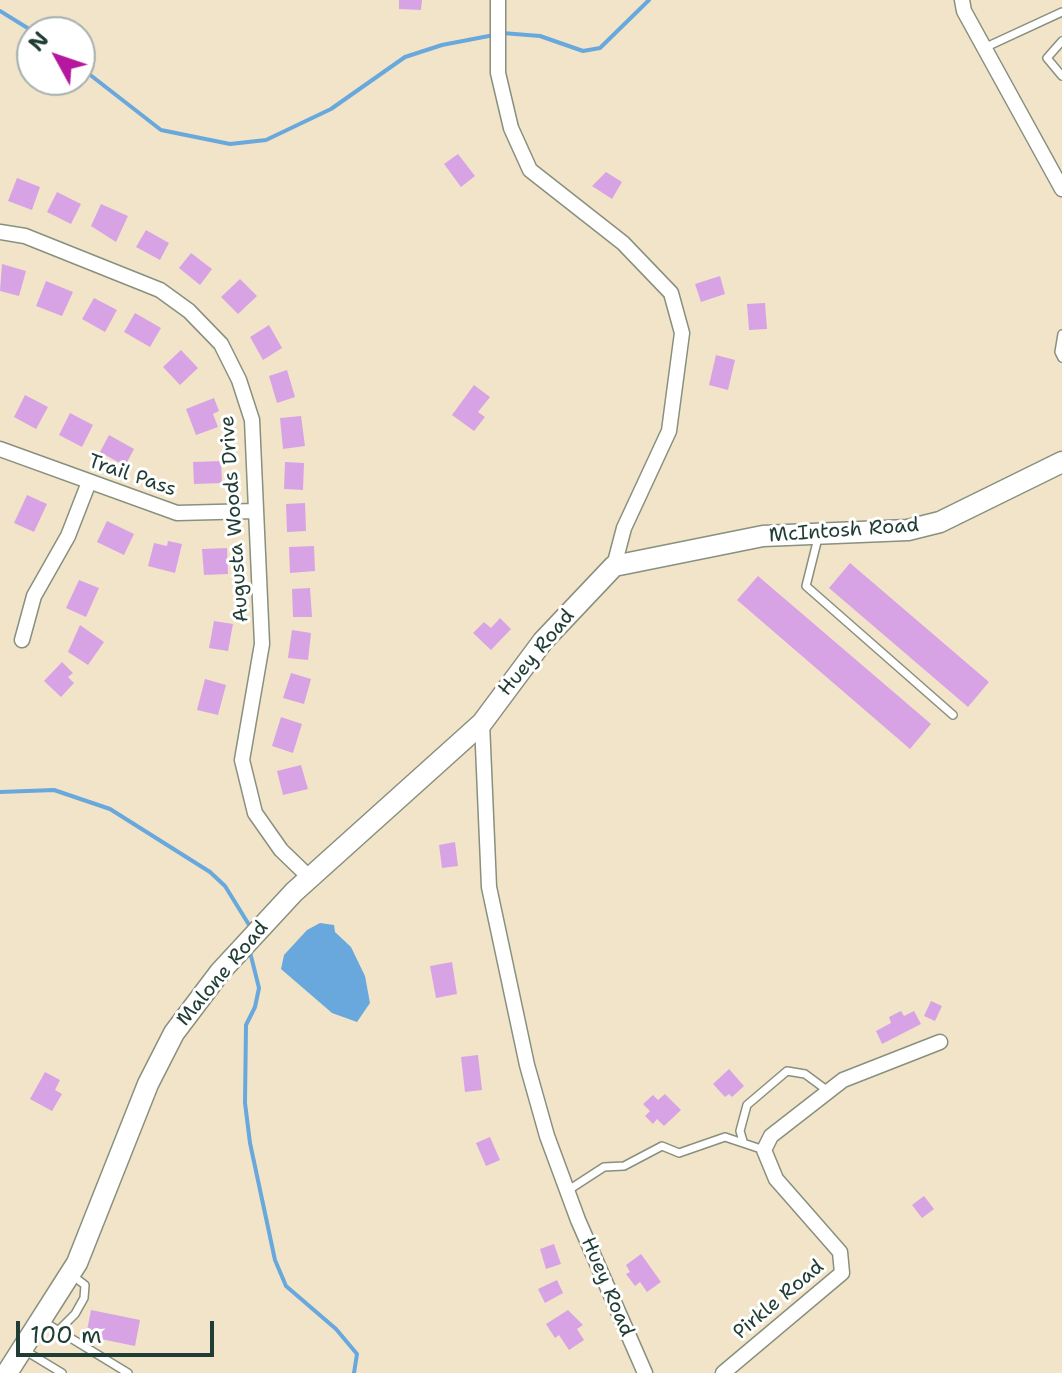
<!DOCTYPE html>
<style>
body{margin:0}
#map{position:relative;width:1062px;height:1373px;overflow:hidden;background:#f2e4c8;font-family:"Shantell Sans",sans-serif}
canvas{display:block}
.north{position:absolute;left:16px;top:16px;width:80px;height:80px;box-sizing:border-box;background:#fff;border:2px solid #a5b1ae;border-radius:50%;rotate:310deg;font-size:22px;font-weight:700;line-height:32px;text-align:center;color:#1f3d34}
.north::after{content:'';display:block;margin:auto;width:28px;height:36px;background:#b5179e;clip-path:polygon(50% 0,100% 100%,50% 72%,0 100%)}
.scale{position:absolute;left:16px;top:1321px;width:198px;height:36px;box-sizing:border-box;border:4px solid #1f3d34;border-top:0;padding-left:10px;font-size:24px;line-height:28px;white-space:nowrap;color:#1f3d34;-webkit-text-stroke:6px #fff;paint-order:stroke}
</style>
<div id="map">
<canvas width="1062" height="1373"></canvas>
<div class="north">N</div>
<div class="scale">100 m</div>
</div>
<script>
const ctx = document.querySelector('canvas').getContext('2d');
ctx.lineJoin = 'round';
function paint(path, color) {
  ctx.fillStyle = color;
  ctx.fill(path, 'evenodd');
}
function toPath(rows) {
  const path = new Path2D();
  for (const r of rows) {
    path.moveTo(r[0], r[1]);
    for (let i = 2; i < r.length; i += 2) path.lineTo(r[i], r[i + 1]);
  }
  return path;
}
function strokePath(path, color, width, dash) {
  ctx.strokeStyle = color;
  ctx.lineWidth = width;
  ctx.lineCap = dash ? 'butt' : 'round';
  ctx.setLineDash(dash || []);
  ctx.stroke(path);
}
function drawText(font, color, halo, rows, align = 'center') {
  ctx.font = font + ' "Shantell Sans",sans-serif';
  ctx.lineWidth = 6;
  ctx.setLineDash([]);
  ctx.textBaseline = 'middle';
  ctx.strokeStyle = halo;
  ctx.fillStyle = color;
  for (const [text, x, y, turn = 0] of rows) {
    ctx.save();
    ctx.translate(x, y);
    ctx.rotate((+turn || 0) * Math.PI / 180);
    ctx.textAlign = isNaN(turn) ? turn : align;
    if (halo) ctx.strokeText(text, 0, 0);
    ctx.fillText(text, 0, 0);
    ctx.restore();
  }
}
const water = toPath([
 [320,923,334,925,335,932,351,947,365,976,370,1003,357,1022,332,1013,281,969,284,955,307,930]
]);
const stream = toPath([
 [0,11,34,32],
 [502,33,540,36,583,51,600,48,649,0],
 [80,67,161,130,230,144,266,140,331,109,405,57,442,45,494,35],
 [0,792,54,790,110,809,210,872,225,886,251,928],
 [250,952,259,988,255,1007,246,1025,245,1103,250,1143,275,1260,286,1286,336,1329,357,1354,354,1373]
]);
const building = toPath([
 [399,0,422,0,421,10,399,9],
 [458,154,475,176,461,187,444,164],
 [606,172,622,182,612,199,592,186],
 [17,178,40,187,32,210,8,201],
 [57,192,81,204,71,224,47,212],
 [101,204,128,216,116,242,91,226],
 [146,230,169,243,160,260,136,247],
 [191,253,212,269,200,285,179,268],
 [2,264,26,271,19,296,0,291],
 [720,276,725,294,701,302,695,284],
 [240,279,257,296,238,314,221,297],
 [46,281,73,292,62,316,36,306],
 [94,298,117,310,105,332,82,319],
 [765,303,767,329,749,330,747,304],
 [135,313,161,328,150,347,124,332],
 [269,325,282,348,263,360,250,337],
 [181,350,198,368,180,385,163,367],
 [716,355,735,360,728,390,709,385],
 [287,370,295,397,277,403,269,376],
 [474,385,490,397,478,412,485,417,474,431,452,415],
 [25,395,48,407,36,429,14,417],
 [214,398,219,411,213,414,218,427,196,435,186,409],
 [70,413,93,425,82,447,59,435],
 [301,416,305,446,283,449,280,418],
 [109,435,134,449,125,466,100,452],
 [221,461,222,483,194,484,193,462],
 [285,462,304,463,303,490,284,489],
 [27,495,47,504,34,532,14,523],
 [305,503,306,531,287,532,286,504],
 [107,521,134,534,124,555,97,542],
 [168,541,182,544,175,573,148,566,154,543,167,546],
 [314,546,315,571,290,573,289,547],
 [227,548,228,574,204,575,202,549],
 [850,563,989,682,968,707,829,588],
 [758,576,931,724,910,749,737,600],
 [79,580,99,588,86,617,66,608],
 [310,588,312,617,293,617,292,589],
 [500,618,511,629,491,650,473,633,484,622,491,628],
 [214,621,233,624,228,651,209,648],
 [80,625,104,642,88,665,68,652],
 [292,630,311,633,308,660,288,658],
 [62,662,73,673,68,677,74,683,61,697,44,681],
 [291,673,311,679,304,704,283,698],
 [205,679,226,685,218,715,197,710],
 [281,717,302,724,293,753,272,746],
 [301,765,308,789,283,795,277,771],
 [455,842,458,866,442,868,439,845],
 [452,962,457,994,436,998,430,966],
 [931,1001,942,1006,935,1021,924,1016],
 [901,1011,904,1016,914,1011,921,1024,882,1044,876,1031,891,1023,889,1017],
 [478,1055,482,1090,465,1092,461,1057],
 [729,1069,744,1086,732,1097,729,1094,725,1097,713,1084],
 [45,1072,60,1080,55,1090,62,1094,52,1111,30,1099],
 [665,1094,681,1110,664,1126,657,1119,653,1124,645,1116,650,1111,643,1104,653,1095,658,1100],
 [490,1137,500,1160,486,1166,476,1143],
 [924,1196,934,1209,922,1218,912,1205],
 [554,1244,561,1264,546,1269,540,1249],
 [641,1254,661,1282,647,1292,640,1282,635,1286,626,1274,630,1272,626,1265],
 [557,1280,563,1293,545,1303,538,1289],
 [91,1310,140,1320,135,1346,86,1336],
 [568,1310,583,1325,577,1329,584,1340,569,1350,559,1335,555,1338,546,1324]
]);
const lane = toPath([
 [1062,41,1047,58,1062,76],
 [984,48,1062,12],
 [1062,334,1059,352,1062,358],
 [818,538,806,586,953,715],
 [743,1141,740,1131,747,1105,787,1071,805,1074,828,1091],
 [567,1191,604,1167,624,1166,662,1146,679,1153,725,1137,764,1150],
 [41,1320,128,1373],
 [58,1331,75,1314,84,1298,85,1285,73,1276],
 [24,1350,62,1373]
]);
const street = toPath([
 [498,0,498,73,511,128,530,170,623,243,671,293,682,333,669,431,624,528,614,566],
 [962,0,964,11,1062,189],
 [0,232,25,236,160,290,189,311,221,344,239,380,252,420,262,644,242,760,255,813,281,850,310,878],
 [0,449,177,513,256,511],
 [22,640,34,596,68,536,89,482],
 [482,723,489,887,527,1065,547,1136,578,1220,645,1373],
 [723,1373,842,1273,840,1252,776,1179,764,1150,771,1136,843,1080,940,1042]
]);
const secondary = toPath([
 [7,1373,77,1263,148,1084,174,1033,220,972,294,892,482,723,543,641,614,566,763,536,908,530,940,522,1062,462]
]);
const streetNames = [
 ["Trail Pass",132,476,19],
 ["Augusta Woods Drive",235,519,-94],
 ["McIntosh Road",844,531,-4],
 ["Huey Road",537,653,-50],
 ["Malone Road",223,974,-50],
 ["Huey Road",607,1287,67],
 ["Pirkle Road",779,1300,-40]
];
paint(water, '#69a8dc');
strokePath(stream, '#69a8dc', 4);
paint(building, '#d7a3e5');
strokePath(lane, '#88907e', 10);
strokePath(street, '#88907e', 17);
strokePath(secondary, '#88907e', 23);
strokePath(lane, '#fff', 7);
strokePath(street, '#fff', 14);
strokePath(secondary, '#fff', 20);
drawText('20px', '#1f3d34', '#fff', streetNames);
</script>
